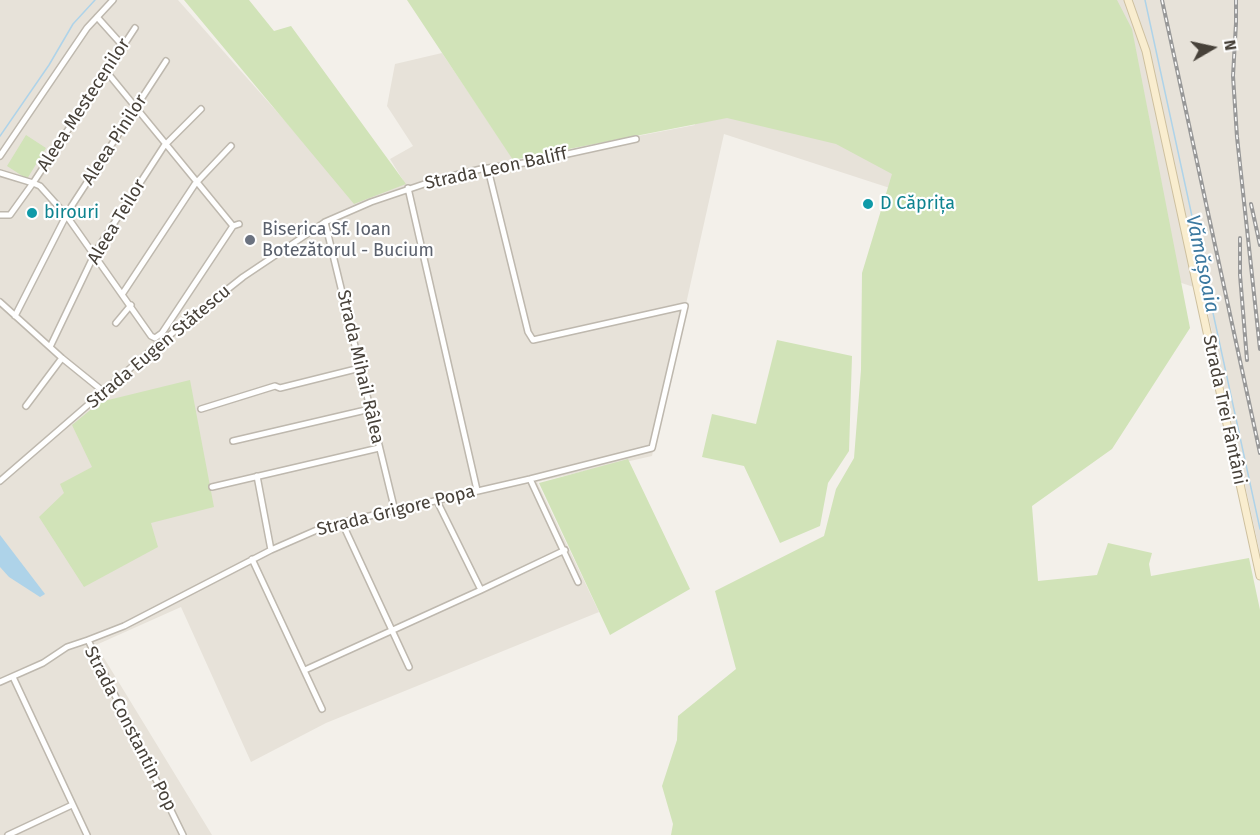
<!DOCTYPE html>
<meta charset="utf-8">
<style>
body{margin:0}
#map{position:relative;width:1260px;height:835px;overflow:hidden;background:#f3f0ea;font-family:"Fira Sans",sans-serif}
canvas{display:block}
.north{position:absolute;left:1182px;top:18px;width:60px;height:60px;-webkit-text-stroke:4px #fff;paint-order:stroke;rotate:81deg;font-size:16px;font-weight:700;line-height:24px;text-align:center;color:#474139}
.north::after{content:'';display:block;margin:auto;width:21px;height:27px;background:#474139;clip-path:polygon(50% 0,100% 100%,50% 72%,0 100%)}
</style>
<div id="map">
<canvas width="1260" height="835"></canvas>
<div class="north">N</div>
</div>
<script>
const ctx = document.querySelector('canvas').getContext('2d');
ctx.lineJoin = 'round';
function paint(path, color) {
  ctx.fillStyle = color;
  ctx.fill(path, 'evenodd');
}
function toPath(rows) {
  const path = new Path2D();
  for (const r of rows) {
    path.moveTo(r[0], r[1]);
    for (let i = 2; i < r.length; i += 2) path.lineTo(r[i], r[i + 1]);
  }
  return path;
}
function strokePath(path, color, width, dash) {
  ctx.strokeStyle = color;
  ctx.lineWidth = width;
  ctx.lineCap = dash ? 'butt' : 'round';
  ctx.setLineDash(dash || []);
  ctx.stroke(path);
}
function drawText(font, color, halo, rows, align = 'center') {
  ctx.font = font + ' "Fira Sans",sans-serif';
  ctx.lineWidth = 4.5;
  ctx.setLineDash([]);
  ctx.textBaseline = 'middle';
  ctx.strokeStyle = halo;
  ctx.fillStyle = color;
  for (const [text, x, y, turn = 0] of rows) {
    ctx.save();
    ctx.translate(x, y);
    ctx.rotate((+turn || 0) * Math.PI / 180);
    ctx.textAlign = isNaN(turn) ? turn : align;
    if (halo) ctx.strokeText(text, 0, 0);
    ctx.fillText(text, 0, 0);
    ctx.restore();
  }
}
const residential = toPath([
 [0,0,178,0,356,201,403,180,390,159,413,146,387,106,395,64,442,53,514,160,695,125,636,0,1260,0,1260,554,1203,290,724,134,652,456,537,482,599,612,326,723,251,762,181,607,96,645,212,835,0,835]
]);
const green = toPath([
 [184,0,249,0,274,31,291,26,406,184,354,204],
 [407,0,1117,0,1132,29,1190,328,1112,449,1032,506,1038,581,1097,575,1108,543,1152,553,1149,564,1151,576,1249,558,1260,610,1260,835,671,835,673,824,662,786,677,740,678,716,736,669,715,591,824,536,836,489,854,458,861,370,862,273,892,174,836,144,727,118,513,160],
 [26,135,46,148,27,179,7,166],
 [777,340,852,356,849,451,828,483,820,526,780,543,744,466,702,457,712,414,756,424],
 [190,380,214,507,151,523,158,547,84,587,39,517,64,493,60,484,92,467,72,425,100,402],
 [628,459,690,589,610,635,539,483]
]);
const water = toPath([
 [0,535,45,594,40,597,9,577,0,567]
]);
const stream = toPath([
 [1145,0,1260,529],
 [0,136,49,65,73,24,95,0]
]);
const street = toPath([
 [97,17,123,46],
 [106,71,233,226],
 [0,156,87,28,113,0],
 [0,173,33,183,135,28],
 [408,188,477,490],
 [0,215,10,215,33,183,40,186,66,215,151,336,155,338,162,333,233,226,239,224],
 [325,222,395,511],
 [123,293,195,184,231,146],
 [0,302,62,358,104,392],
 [15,316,69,210,166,61],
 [116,323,131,305],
 [50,347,96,251,164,146,201,109],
 [26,406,62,358],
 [201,409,275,386,280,388,360,368],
 [233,441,370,409],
 [257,476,271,550],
 [530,479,578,582],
 [0,481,156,346,243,277,325,222,371,202,439,179,481,169,531,162,636,139],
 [212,487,379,448],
 [437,501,481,590],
 [344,524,345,529,409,667],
 [252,559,322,709],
 [88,640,124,626,271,550,326,526,530,479,652,448,685,306,533,340,528,332,488,169],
 [305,670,481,590,565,550],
 [13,677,87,835],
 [0,682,43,663,67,647,88,640,183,835],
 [8,835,72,805]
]);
const secondary = toPath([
 [1128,0,1146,51,1260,576]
]);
const rail = toPath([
 [1162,0,1260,453],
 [1236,0,1236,23,1233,76,1237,137,1260,349],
 [1251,204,1260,245],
 [1240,238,1240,275,1247,360]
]);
const markers = [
 [868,204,6,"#0f9aa8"],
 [32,213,6,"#0f9aa8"],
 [250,240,6,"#6b7280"]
];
const streetNames = [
 ["Aleea Mestecenilor",84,105,-57],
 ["Aleea Pinilor",115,140,-57],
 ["Strada Leon Baliff",496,169,-12],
 ["Aleea Teilor",117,222,-59],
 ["Strada Eugen Stătescu",159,347,-40],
 ["Strada Mihail Râlea",360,367,77],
 ["Strada Trei Fântâni",1224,410,78],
 ["Strada Grigore Popa",396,511,-14],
 ["Strada Constantin Pop",130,729,63]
];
const cultureNames = [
 ["D Căprița",880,204],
 ["birouri",44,213]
];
const worshipNames = [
 ["Biserica Sf. Ioan",262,230],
 ["Botezătorul - Bucium",262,251]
];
const waterNames = [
 ["Vămășoaia",1202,264,78]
];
paint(residential, '#e7e2d9');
paint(green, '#d1e3b8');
paint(water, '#aed3e9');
strokePath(stream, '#aed3e9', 1.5);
strokePath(street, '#beb8ae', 8);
strokePath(secondary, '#cec09f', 9);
strokePath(street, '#fff', 5);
strokePath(secondary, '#f9edcf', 7);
strokePath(rail, '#989898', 4);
strokePath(rail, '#fff', 1.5, [4.5]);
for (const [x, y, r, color] of markers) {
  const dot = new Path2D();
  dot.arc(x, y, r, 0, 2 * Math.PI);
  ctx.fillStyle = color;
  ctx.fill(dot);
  strokePath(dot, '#fff', 2);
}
drawText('18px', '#474139', '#fff', streetNames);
drawText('18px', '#0d838f', '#fff', cultureNames, 'left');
drawText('18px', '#5b616d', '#fff', worshipNames, 'left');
drawText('italic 20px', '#3c79a0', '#fff', waterNames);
</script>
